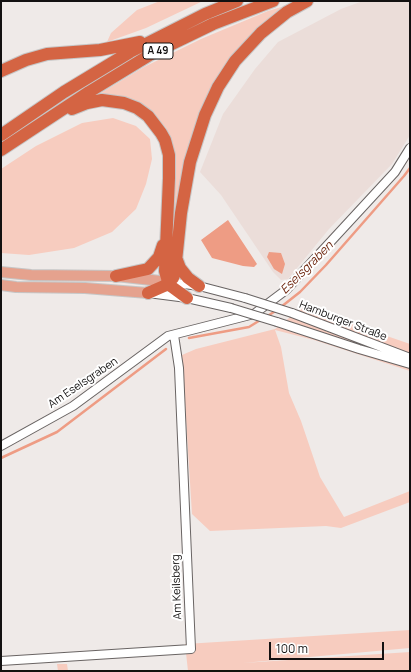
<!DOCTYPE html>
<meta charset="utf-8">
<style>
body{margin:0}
#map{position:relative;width:411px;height:672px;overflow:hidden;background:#efeae8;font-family:Manrope,sans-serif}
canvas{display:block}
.frame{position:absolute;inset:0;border:2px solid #131111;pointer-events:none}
.scale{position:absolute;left:269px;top:642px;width:115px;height:18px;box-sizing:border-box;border:2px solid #131111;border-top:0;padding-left:5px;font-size:12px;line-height:14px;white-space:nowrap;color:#131111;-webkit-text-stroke:3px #fff;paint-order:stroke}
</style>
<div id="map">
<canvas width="411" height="672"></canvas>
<div class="frame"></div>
<div class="scale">100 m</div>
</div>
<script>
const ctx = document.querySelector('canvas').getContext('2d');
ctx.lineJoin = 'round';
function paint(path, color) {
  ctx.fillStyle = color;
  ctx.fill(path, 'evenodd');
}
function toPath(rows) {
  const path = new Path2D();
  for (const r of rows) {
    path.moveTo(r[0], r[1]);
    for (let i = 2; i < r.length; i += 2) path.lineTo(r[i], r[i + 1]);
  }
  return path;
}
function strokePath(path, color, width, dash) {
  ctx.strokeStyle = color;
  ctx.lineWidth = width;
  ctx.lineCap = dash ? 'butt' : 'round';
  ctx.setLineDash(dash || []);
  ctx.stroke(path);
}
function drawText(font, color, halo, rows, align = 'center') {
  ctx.font = font + ' Manrope,sans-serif';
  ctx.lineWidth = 4;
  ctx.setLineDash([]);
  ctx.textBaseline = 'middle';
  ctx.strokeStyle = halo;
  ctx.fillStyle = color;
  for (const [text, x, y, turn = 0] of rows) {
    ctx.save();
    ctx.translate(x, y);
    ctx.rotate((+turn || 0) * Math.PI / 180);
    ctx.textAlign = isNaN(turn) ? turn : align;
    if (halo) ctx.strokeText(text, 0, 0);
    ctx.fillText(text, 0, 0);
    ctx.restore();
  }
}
const built = toPath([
 [363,1,410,1,410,135,392,164,329,229,288,279,281,280,273,272,221,195,200,172,223,114,255,69,278,42,341,9]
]);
const green = toPath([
 [160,1,203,1,146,28,107,42,111,33,137,10],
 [295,3,216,85,175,236,172,235,175,179,174,152,166,128,149,109,135,101,96,96,144,67,201,39,268,11],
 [113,118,136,126,150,139,152,159,146,184,136,209,112,232,74,248,29,255,1,253,1,169,36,146,82,123],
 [303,307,410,344,410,371,314,340,275,330,281,347,289,393,301,421,320,477,344,517,410,491,410,502,341,528,326,526,210,531,192,514,182,355,196,349,275,329],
 [410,630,410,648,243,663,410,652,410,671,188,671,185,644],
 [57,664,67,664,68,671,58,671]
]);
const water = toPath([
 [228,220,257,264,254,267,243,266,212,258,201,240],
 [269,252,281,253,285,264,282,274,274,269,267,257]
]);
const stream = toPath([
 [281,307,300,292,326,265,404,176,410,168],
 [266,317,277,310],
 [189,338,249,327,262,319],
 [1,458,57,432,166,349]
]);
const minor = toPath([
 [169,282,199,286,245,298],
 [148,293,187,298,231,308],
 [292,313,410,358],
 [277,322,359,349,410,364],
 [1,446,73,406,168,336,254,314,286,290,395,172,410,148],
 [1,661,191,649,179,368,174,335]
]);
const major = toPath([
 [1,272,31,275,116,276,169,282],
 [1,285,16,287,85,288,148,293]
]);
const highway = toPath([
 [1,71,26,60,47,54,100,50,140,42],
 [72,109,87,103,102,100,124,103,137,108,148,116,161,133,165,140,169,155,169,178,165,271,167,278,172,287,187,298],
 [1,135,64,92,130,52,205,14,237,1],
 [1,150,89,92,153,53,213,24,273,1],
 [177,260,180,268,188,278,199,286],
 [116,276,148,269,159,257,163,245],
 [148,293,164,286,173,278,175,271,181,213,190,162,205,115,218,87,235,61,261,33,287,12,307,1]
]);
const minorBridge = toPath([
 [245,298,292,313],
 [231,308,277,322]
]);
const shields = [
 [158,51,30]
];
const shieldNames = [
 ["A 49",158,51]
];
const streetNames = [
 ["Hamburger Straße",343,321,21],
 ["Am Eselsgraben",83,383,-34],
 ["Am Keilsberg",177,587,-92]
];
const waterNames = [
 ["Eselsgraben",307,268,-45]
];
paint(built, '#ebddd9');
paint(green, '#f7ccbf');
paint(water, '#ee9c84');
strokePath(stream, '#ee9c84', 2.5);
strokePath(minor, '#696463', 10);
strokePath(major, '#c6c6c6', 12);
strokePath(highway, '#c6c6c6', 14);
strokePath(minor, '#fff', 8);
strokePath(major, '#e5a28e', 10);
strokePath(highway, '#d46443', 12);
strokePath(minorBridge, '#696463', 10, []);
strokePath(minorBridge, '#fff', 8);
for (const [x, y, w] of shields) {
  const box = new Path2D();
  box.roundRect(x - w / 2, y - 8, w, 16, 3);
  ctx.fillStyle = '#fff';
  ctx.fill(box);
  strokePath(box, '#131111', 1);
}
drawText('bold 10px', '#131111', null, shieldNames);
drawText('11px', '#131111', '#fff', streetNames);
drawText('italic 12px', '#6d260e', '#fff', waterNames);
</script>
